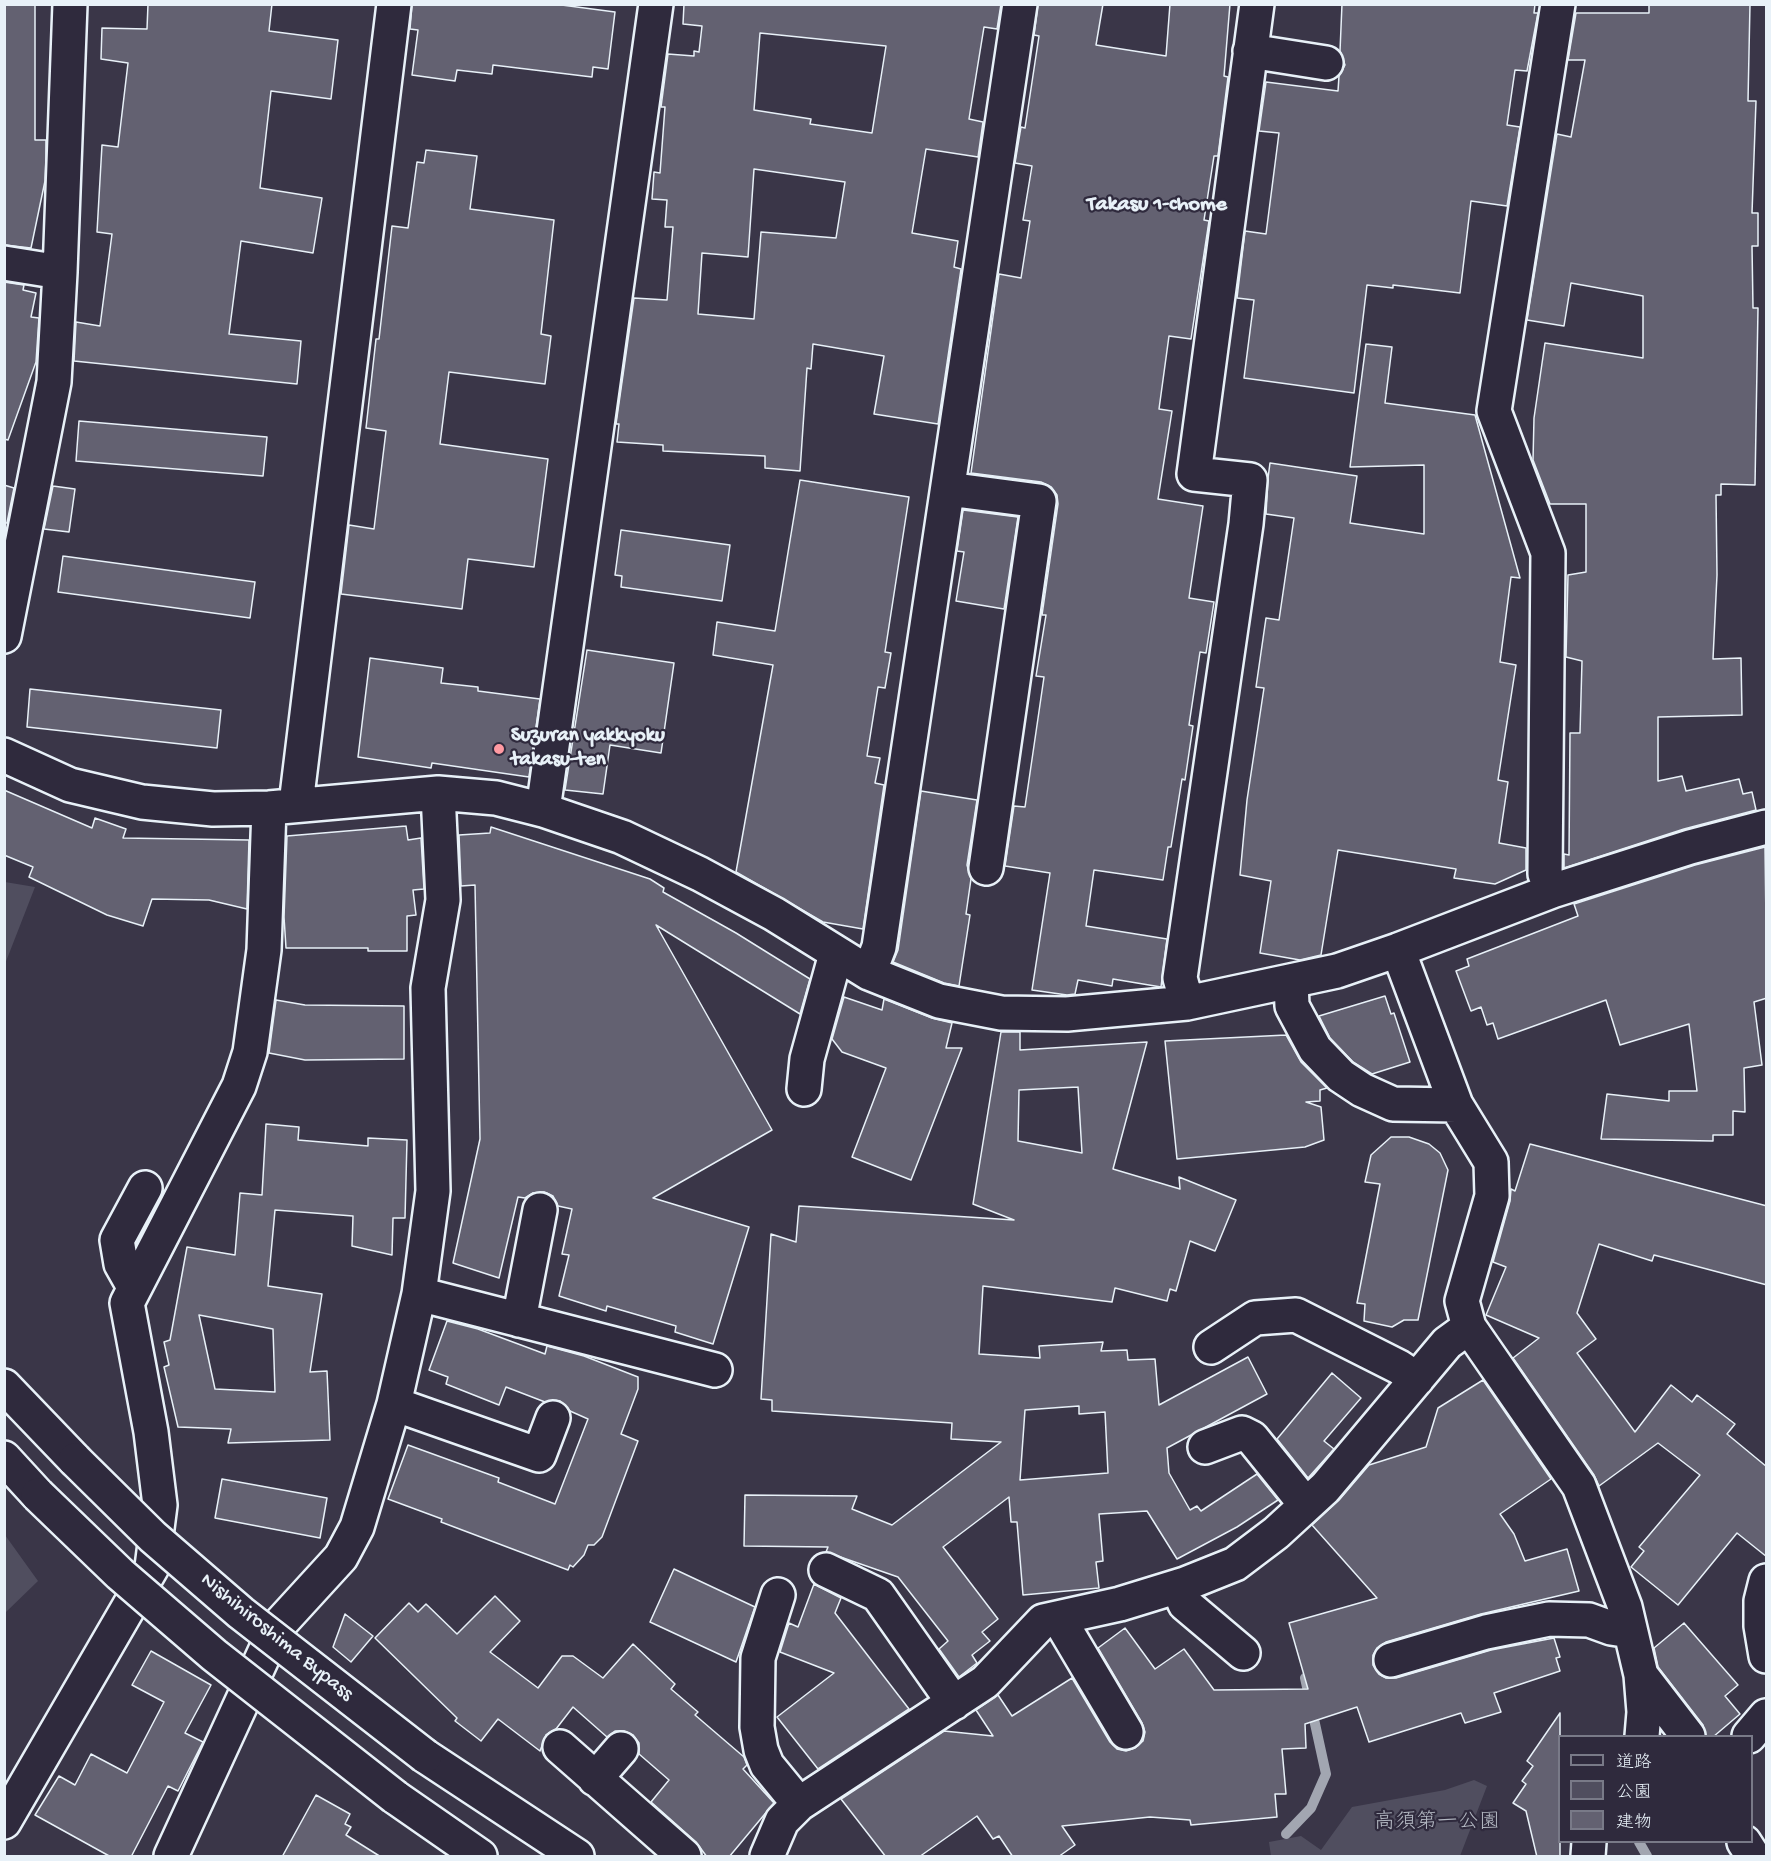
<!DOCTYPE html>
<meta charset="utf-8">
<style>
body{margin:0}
#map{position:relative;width:1771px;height:1861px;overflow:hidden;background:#3a3648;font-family:"Gochi Hand","Klee One",sans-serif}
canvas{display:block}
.frame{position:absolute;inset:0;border:6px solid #e8f1f8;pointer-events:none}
.legend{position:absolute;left:1558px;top:1735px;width:195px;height:108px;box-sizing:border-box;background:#2f2a3d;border:2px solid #797a88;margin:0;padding:8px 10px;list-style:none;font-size:18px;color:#e8f1f8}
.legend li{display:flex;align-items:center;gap:12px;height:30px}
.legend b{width:30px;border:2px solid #797a88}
</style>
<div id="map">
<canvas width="1771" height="1861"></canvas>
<div class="frame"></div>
<ul class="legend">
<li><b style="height:8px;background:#2f2a3d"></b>道路</li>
<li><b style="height:16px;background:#504e5f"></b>公園</li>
<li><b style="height:16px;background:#636171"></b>建物</li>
</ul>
</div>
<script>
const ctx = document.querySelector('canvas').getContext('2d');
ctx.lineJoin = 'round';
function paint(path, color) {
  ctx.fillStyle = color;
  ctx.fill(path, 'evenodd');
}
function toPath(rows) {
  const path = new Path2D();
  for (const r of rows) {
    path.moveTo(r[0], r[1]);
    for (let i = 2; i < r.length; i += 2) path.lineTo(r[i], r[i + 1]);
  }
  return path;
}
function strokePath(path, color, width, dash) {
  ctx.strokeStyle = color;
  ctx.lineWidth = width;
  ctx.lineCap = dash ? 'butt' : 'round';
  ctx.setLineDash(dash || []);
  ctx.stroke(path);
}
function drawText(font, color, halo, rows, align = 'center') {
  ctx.font = font + ' "Gochi Hand","Klee One",sans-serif';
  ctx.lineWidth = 4.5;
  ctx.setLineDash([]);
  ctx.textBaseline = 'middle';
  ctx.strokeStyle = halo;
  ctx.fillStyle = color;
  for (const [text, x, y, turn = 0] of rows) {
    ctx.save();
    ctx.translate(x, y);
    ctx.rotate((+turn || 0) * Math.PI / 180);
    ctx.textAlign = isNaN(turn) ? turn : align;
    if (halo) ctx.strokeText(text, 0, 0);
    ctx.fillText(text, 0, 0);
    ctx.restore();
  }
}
const green = toPath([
 [5,882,35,887,5,964,4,882],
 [5,1535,38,1581,5,1613],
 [1474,1780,1487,1786,1460,1856,1271,1856,1269,1842,1301,1836,1321,1850,1352,1807,1445,1790]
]);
const stream = toPath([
 [1286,1834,1311,1808,1326,1774,1305,1678],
 [1639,1842,1647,1856]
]);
const building = toPath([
 [4,4,35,4,35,140,46,140,46,156,45,181,31,248,4,245,4,4],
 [148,4,272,4,269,31,338,40,331,99,271,91,260,188,322,198,313,253,241,241,229,334,301,341,297,384,74,361,76,322,100,326,112,234,97,232,102,145,118,147,128,63,101,59,102,28,147,29,148,4],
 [412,4,554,4,615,12,608,69,593,67,592,77,493,65,492,74,457,70,455,81,412,75,418,30,410,29,412,4],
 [684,4,1001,4,997,29,984,27,969,119,983,122,978,157,926,149,912,233,958,241,954,267,961,269,938,424,874,414,884,356,813,344,811,369,807,368,800,471,765,468,765,456,663,451,663,445,617,442,619,424,616,424,634,298,667,300,673,227,665,227,667,200,652,199,654,172,660,173,665,107,661,107,668,54,694,56,694,51,699,52,702,26,683,24,684,4],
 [760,33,886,46,872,133,810,124,811,119,754,110,760,33],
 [754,169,845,182,836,238,761,232,754,319,698,314,702,253,748,257,754,169],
 [1038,4,1103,4,1096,45,1166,56,1170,4,1230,4,1224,76,1228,77,1218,156,1214,156,1204,220,1209,221,1191,339,1169,336,1159,409,1172,411,1158,499,1203,506,1189,598,1214,602,1206,653,1200,652,1189,725,1193,726,1185,780,1182,779,1171,847,1168,847,1163,880,1094,870,1086,926,1167,939,1161,987,1113,979,1112,986,1078,980,1075,994,1067,995,1032,990,1050,873,1005,866,1014,806,1025,807,1036,732,1044,677,1036,676,1046,615,1042,615,1058,504,1057,495,1051,487,1041,482,971,473,999,274,1021,278,1030,221,1023,220,1032,166,1015,163,1021,127,1025,128,1039,36,1034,35,1038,4],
 [1342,4,1535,4,1534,13,1538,13,1527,71,1515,70,1507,125,1520,127,1507,206,1471,201,1460,293,1393,285,1393,288,1367,285,1354,393,1244,378,1254,300,1237,298,1245,231,1266,234,1279,133,1259,131,1266,82,1338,91,1339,76,1345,65,1340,51,1342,4],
 [1649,4,1750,4,1748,101,1756,101,1752,213,1758,213,1758,246,1752,246,1753,308,1758,308,1755,485,1721,484,1721,495,1716,495,1717,575,1713,659,1741,658,1742,715,1658,717,1658,781,1682,776,1686,791,1739,779,1743,794,1752,792,1756,810,1684,829,1564,868,1564,854,1569,855,1570,733,1580,733,1582,661,1566,657,1568,575,1586,572,1586,504,1550,504,1533,460,1534,418,1545,343,1643,358,1643,296,1571,283,1564,326,1527,320,1557,134,1571,137,1585,60,1568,60,1576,13,1649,13,1649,4],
 [426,150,477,156,470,209,554,220,541,334,551,336,545,384,449,372,440,444,548,459,534,567,468,559,462,609,341,594,349,525,374,529,386,431,366,428,376,339,379,339,392,226,408,228,417,162,424,163,426,150],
 [4,282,24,285,23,290,36,293,31,317,39,318,36,362,8,440,4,439,4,282],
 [1366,344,1392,347,1385,403,1475,415,1520,578,1511,577,1500,662,1516,665,1498,780,1508,782,1499,843,1526,848,1526,870,1495,884,1454,878,1456,869,1338,850,1321,955,1300,960,1260,953,1271,881,1240,875,1247,800,1264,688,1256,687,1266,618,1279,620,1294,518,1266,514,1268,478,1270,463,1357,476,1350,523,1424,534,1424,465,1350,467,1366,344],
 [79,421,267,437,263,476,76,461,79,421],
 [800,480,909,497,885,652,891,653,885,688,878,687,867,756,880,758,875,783,884,785,863,929,823,922,736,872,773,665,713,655,717,622,775,631,800,480],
 [4,485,14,488,7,523,4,523,4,485],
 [53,486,75,489,69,532,44,529,53,486],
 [963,510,1018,517,1004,609,956,601,964,552,957,551,963,510],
 [621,530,730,545,722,601,621,587,622,576,615,575,621,530],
 [63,556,255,582,250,618,58,592,63,556],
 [587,650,674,663,661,753,610,745,603,794,565,790,587,650],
 [370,658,443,668,441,683,478,687,478,691,540,699,529,777,432,763,431,768,358,757,370,658],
 [30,689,221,710,217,748,27,727,30,689],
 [4,790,92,828,95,818,126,829,123,838,249,840,247,909,209,900,152,899,143,926,107,915,29,877,33,867,4,855,4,790],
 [921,791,977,800,967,865,971,879,966,914,970,915,959,986,944,983,893,962,898,950,921,791],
 [406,826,408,840,421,838,424,889,413,890,416,915,407,916,407,951,368,951,368,948,286,948,284,917,287,836,406,826],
 [491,827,650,879,664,888,663,892,736,933,810,979,800,1014,656,925,772,1130,653,1198,749,1227,713,1344,675,1332,676,1326,607,1306,606,1311,559,1296,569,1255,562,1254,572,1209,558,1206,553,1196,544,1192,533,1193,525,1198,518,1197,499,1278,453,1263,480,1139,475,885,461,886,459,835,490,833,491,827],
 [1765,847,1767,998,1754,1002,1762,1065,1744,1068,1745,1112,1733,1111,1733,1135,1713,1135,1713,1141,1601,1139,1607,1094,1669,1101,1669,1091,1697,1091,1689,1024,1620,1045,1606,1000,1498,1039,1493,1023,1487,1025,1481,1007,1471,1011,1456,971,1469,966,1467,959,1578,916,1574,904,1695,865,1765,847],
 [1385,996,1391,1014,1394,1013,1410,1062,1372,1074,1353,1062,1330,1038,1319,1016,1385,996],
 [844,997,882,1010,884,999,932,1018,952,1023,946,1048,962,1048,911,1180,852,1157,886,1068,842,1052,832,1039,844,997],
 [276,1000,305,1005,404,1006,404,1059,305,1060,269,1053,276,1000],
 [1001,1032,1020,1032,1020,1050,1147,1042,1113,1169,1180,1189,1179,1177,1236,1200,1215,1251,1190,1241,1176,1291,1170,1289,1167,1301,1115,1288,1112,1302,983,1286,979,1354,1040,1358,1039,1346,1103,1342,1101,1351,1127,1350,1128,1360,1155,1359,1159,1405,1248,1357,1267,1394,1167,1448,1169,1473,1190,1510,1197,1506,1201,1511,1257,1474,1278,1500,1237,1527,1177,1559,1147,1511,1099,1514,1103,1561,1096,1562,1099,1588,1023,1595,1017,1522,1011,1522,1009,1497,943,1547,998,1619,982,1632,990,1641,972,1655,977,1663,959,1677,939,1649,948,1641,898,1577,826,1552,828,1547,744,1546,745,1495,857,1496,852,1509,892,1525,1001,1442,951,1439,952,1423,772,1411,772,1400,761,1399,771,1234,796,1242,799,1206,1014,1220,973,1204,1001,1032],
 [1078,1087,1082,1153,1018,1141,1019,1090,1078,1087],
 [1079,1406,1079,1414,1105,1412,1108,1473,1020,1480,1025,1410,1079,1406],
 [1286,1035,1301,1062,1327,1088,1320,1090,1320,1101,1306,1102,1321,1107,1324,1140,1305,1147,1177,1159,1165,1041,1286,1035],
 [266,1124,299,1127,298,1140,368,1146,368,1138,407,1140,405,1218,393,1218,392,1255,352,1246,353,1216,275,1210,268,1286,322,1294,310,1372,327,1371,330,1440,228,1443,231,1429,178,1427,164,1367,169,1365,164,1342,170,1340,187,1247,235,1255,240,1193,262,1195,266,1124],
 [199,1315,273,1329,275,1392,215,1389,199,1315],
 [1391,1137,1409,1137,1429,1144,1440,1153,1448,1170,1418,1320,1404,1320,1392,1327,1364,1321,1365,1304,1357,1303,1380,1184,1365,1182,1371,1155,1391,1137],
 [1530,1144,1767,1206,1767,1285,1654,1255,1652,1261,1599,1244,1577,1313,1596,1339,1577,1353,1635,1432,1671,1385,1692,1402,1697,1395,1735,1424,1727,1434,1767,1467,1767,1557,1737,1533,1678,1605,1631,1567,1644,1551,1639,1547,1700,1475,1658,1443,1599,1486,1594,1475,1513,1358,1539,1338,1486,1315,1506,1267,1493,1262,1510,1201,1511,1189,1515,1191,1530,1144],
 [447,1321,478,1329,545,1354,547,1346,584,1356,638,1377,638,1389,621,1434,638,1441,602,1537,594,1545,588,1545,584,1555,573,1567,570,1565,568,1570,441,1522,442,1519,388,1499,408,1445,499,1478,498,1482,555,1504,588,1419,570,1411,560,1401,545,1402,506,1387,499,1405,446,1384,448,1377,429,1370,447,1321],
 [1332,1373,1361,1398,1324,1441,1334,1449,1308,1478,1277,1439,1332,1373],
 [1483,1380,1551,1479,1500,1514,1514,1534,1525,1561,1567,1549,1579,1591,1481,1614,1386,1642,1377,1648,1373,1655,1373,1665,1379,1674,1386,1678,1396,1678,1491,1650,1554,1638,1560,1657,1556,1658,1560,1671,1494,1693,1501,1712,1465,1723,1461,1713,1369,1742,1357,1707,1305,1724,1306,1748,1282,1749,1286,1794,1275,1794,1277,1817,1191,1825,1190,1820,1150,1817,1062,1826,1075,1845,1058,1857,1013,1857,999,1836,993,1839,977,1816,919,1857,886,1857,841,1799,944,1731,993,1736,976,1710,998,1695,1012,1716,1072,1678,1110,1742,1117,1749,1126,1751,1135,1748,1143,1741,1145,1732,1142,1723,1098,1648,1125,1628,1155,1669,1184,1649,1214,1690,1308,1689,1289,1623,1377,1598,1312,1525,1339,1500,1369,1465,1426,1447,1438,1408,1483,1380],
 [222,1479,327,1498,320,1538,215,1518,222,1479],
 [674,1569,755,1607,736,1662,650,1622,674,1569],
 [814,1584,841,1598,835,1613,909,1709,818,1769,777,1717,834,1673,780,1652,789,1623,798,1627,814,1584],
 [495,1596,520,1621,490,1652,538,1688,562,1656,573,1656,603,1678,633,1644,675,1684,671,1689,698,1712,695,1715,744,1757,747,1765,743,1769,774,1803,729,1857,707,1857,696,1842,651,1802,669,1780,639,1754,639,1743,633,1735,624,1731,615,1731,607,1737,573,1707,556,1729,546,1735,540,1751,498,1719,481,1741,455,1721,457,1718,375,1638,409,1603,418,1612,426,1604,457,1634,495,1596],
 [345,1614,373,1636,351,1662,333,1647,345,1614],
 [1684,1623,1738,1685,1725,1696,1740,1714,1713,1737,1706,1737,1703,1725,1658,1667,1654,1648,1684,1623],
 [151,1651,211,1685,185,1733,203,1742,178,1791,168,1786,131,1857,111,1857,35,1815,59,1776,75,1785,91,1754,127,1773,164,1702,132,1685,151,1651],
 [1560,1713,1560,1857,1537,1857,1526,1811,1513,1803,1526,1784,1522,1781,1533,1766,1527,1761,1560,1713],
 [316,1795,350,1814,345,1824,351,1827,346,1835,381,1857,282,1857,316,1795]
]);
const minor = toPath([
 [1250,51,1326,63],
 [4,263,60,272,70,4],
 [948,489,1039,501,986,868],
 [4,636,54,382,60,272],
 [4,755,70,785,142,802,213,809,269,808,438,793,496,798,543,810,622,837,700,874,774,914,869,973,939,1001,1001,1013,1067,1014,1187,1003,1337,971,1398,950,1552,891,1690,847,1766,827],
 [296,804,394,4],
 [543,810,656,4],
 [1552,891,1545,874,1548,553,1494,411,1558,4],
 [869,973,879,947,1020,4],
 [1291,981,1292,1006,1315,1049,1341,1076,1362,1090,1393,1104,1456,1105],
 [1187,1003,1180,978,1246,524,1250,480,1194,474,1257,4],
 [804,1089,807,1059,836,954],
 [134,1287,121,1264,117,1240,145,1188],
 [419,1294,715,1370],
 [519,1320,540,1210],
 [1469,1327,1579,1486,1625,1607,1641,1675,1644,1712,1642,1736],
 [1211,1347,1255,1318,1296,1315,1399,1367,1417,1379],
 [394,1404,539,1455,553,1418],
 [1205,1447,1242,1433,1252,1438,1306,1505],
 [826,1570,878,1595,954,1703],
 [1766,1581,1761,1601,1761,1626,1766,1656],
 [1178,1587,1185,1604,1243,1653],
 [778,1595,758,1658,757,1727,761,1750,767,1765,799,1804],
 [1063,1617,1065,1629,1126,1732],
 [1391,1660,1486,1632,1549,1619,1589,1620,1611,1628,1630,1631],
 [1641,1675,1688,1736],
 [1749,1736,1766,1716],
 [560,1747,684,1856],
 [595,1779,621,1749],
 [4,1822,152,1567,160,1505,151,1432,127,1303,239,1086,250,1052,264,950,269,808],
 [1744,1842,1753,1856],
 [171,1856,276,1628,341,1557,357,1527,394,1404,419,1294,433,1191,428,988,443,900,438,793],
 [767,1856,782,1821,799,1804,985,1682,1043,1621,1120,1604,1185,1584,1235,1564,1276,1533,1325,1488,1447,1343,1469,1327,1462,1301,1492,1196,1491,1162,1456,1105,1398,950],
 [1588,1856,1589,1842]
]);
const highway = toPath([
 [4,1386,75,1460],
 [4,1458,38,1495],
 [425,1756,577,1856],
 [395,1797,480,1856]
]);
const highwayBridge = toPath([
 [75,1460,153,1537,241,1613,425,1756],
 [38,1495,120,1574,214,1655,395,1797]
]);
const markers = [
 [499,749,6,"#ff9aa2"]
];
const poiNames = [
 ["Suzuran yakkyoku",511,737],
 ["takasu-ten",511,761]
];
const streetNames = [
 ["Nishihiroshima Bypass",276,1638,39]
];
const parkNames = [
 ["高須第一公園",1437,1824]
];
const neighbourhoodNames = [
 ["Takasu 1-chome",1157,206]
];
paint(green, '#504e5f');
strokePath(stream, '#a2a6b1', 10);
paint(building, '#636171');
strokePath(building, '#e8f1f8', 1.5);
strokePath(minor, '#e8f1f8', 38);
strokePath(highway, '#e8f1f8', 38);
strokePath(minor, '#2f2a3d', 33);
strokePath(highway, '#2f2a3d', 33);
strokePath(highwayBridge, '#e8f1f8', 38, []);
strokePath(highwayBridge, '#2f2a3d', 33);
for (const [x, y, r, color] of markers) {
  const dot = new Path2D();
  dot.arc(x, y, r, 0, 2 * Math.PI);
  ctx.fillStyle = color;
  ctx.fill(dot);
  strokePath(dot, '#2f2a3d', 2);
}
drawText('bold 21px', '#e8f1f8', '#2f2a3d', poiNames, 'left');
drawText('21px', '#e8f1f8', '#2f2a3d', streetNames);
drawText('21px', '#b3b8c2', '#2f2a3d', parkNames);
drawText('bold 22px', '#e8f1f8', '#2f2a3d', neighbourhoodNames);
</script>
